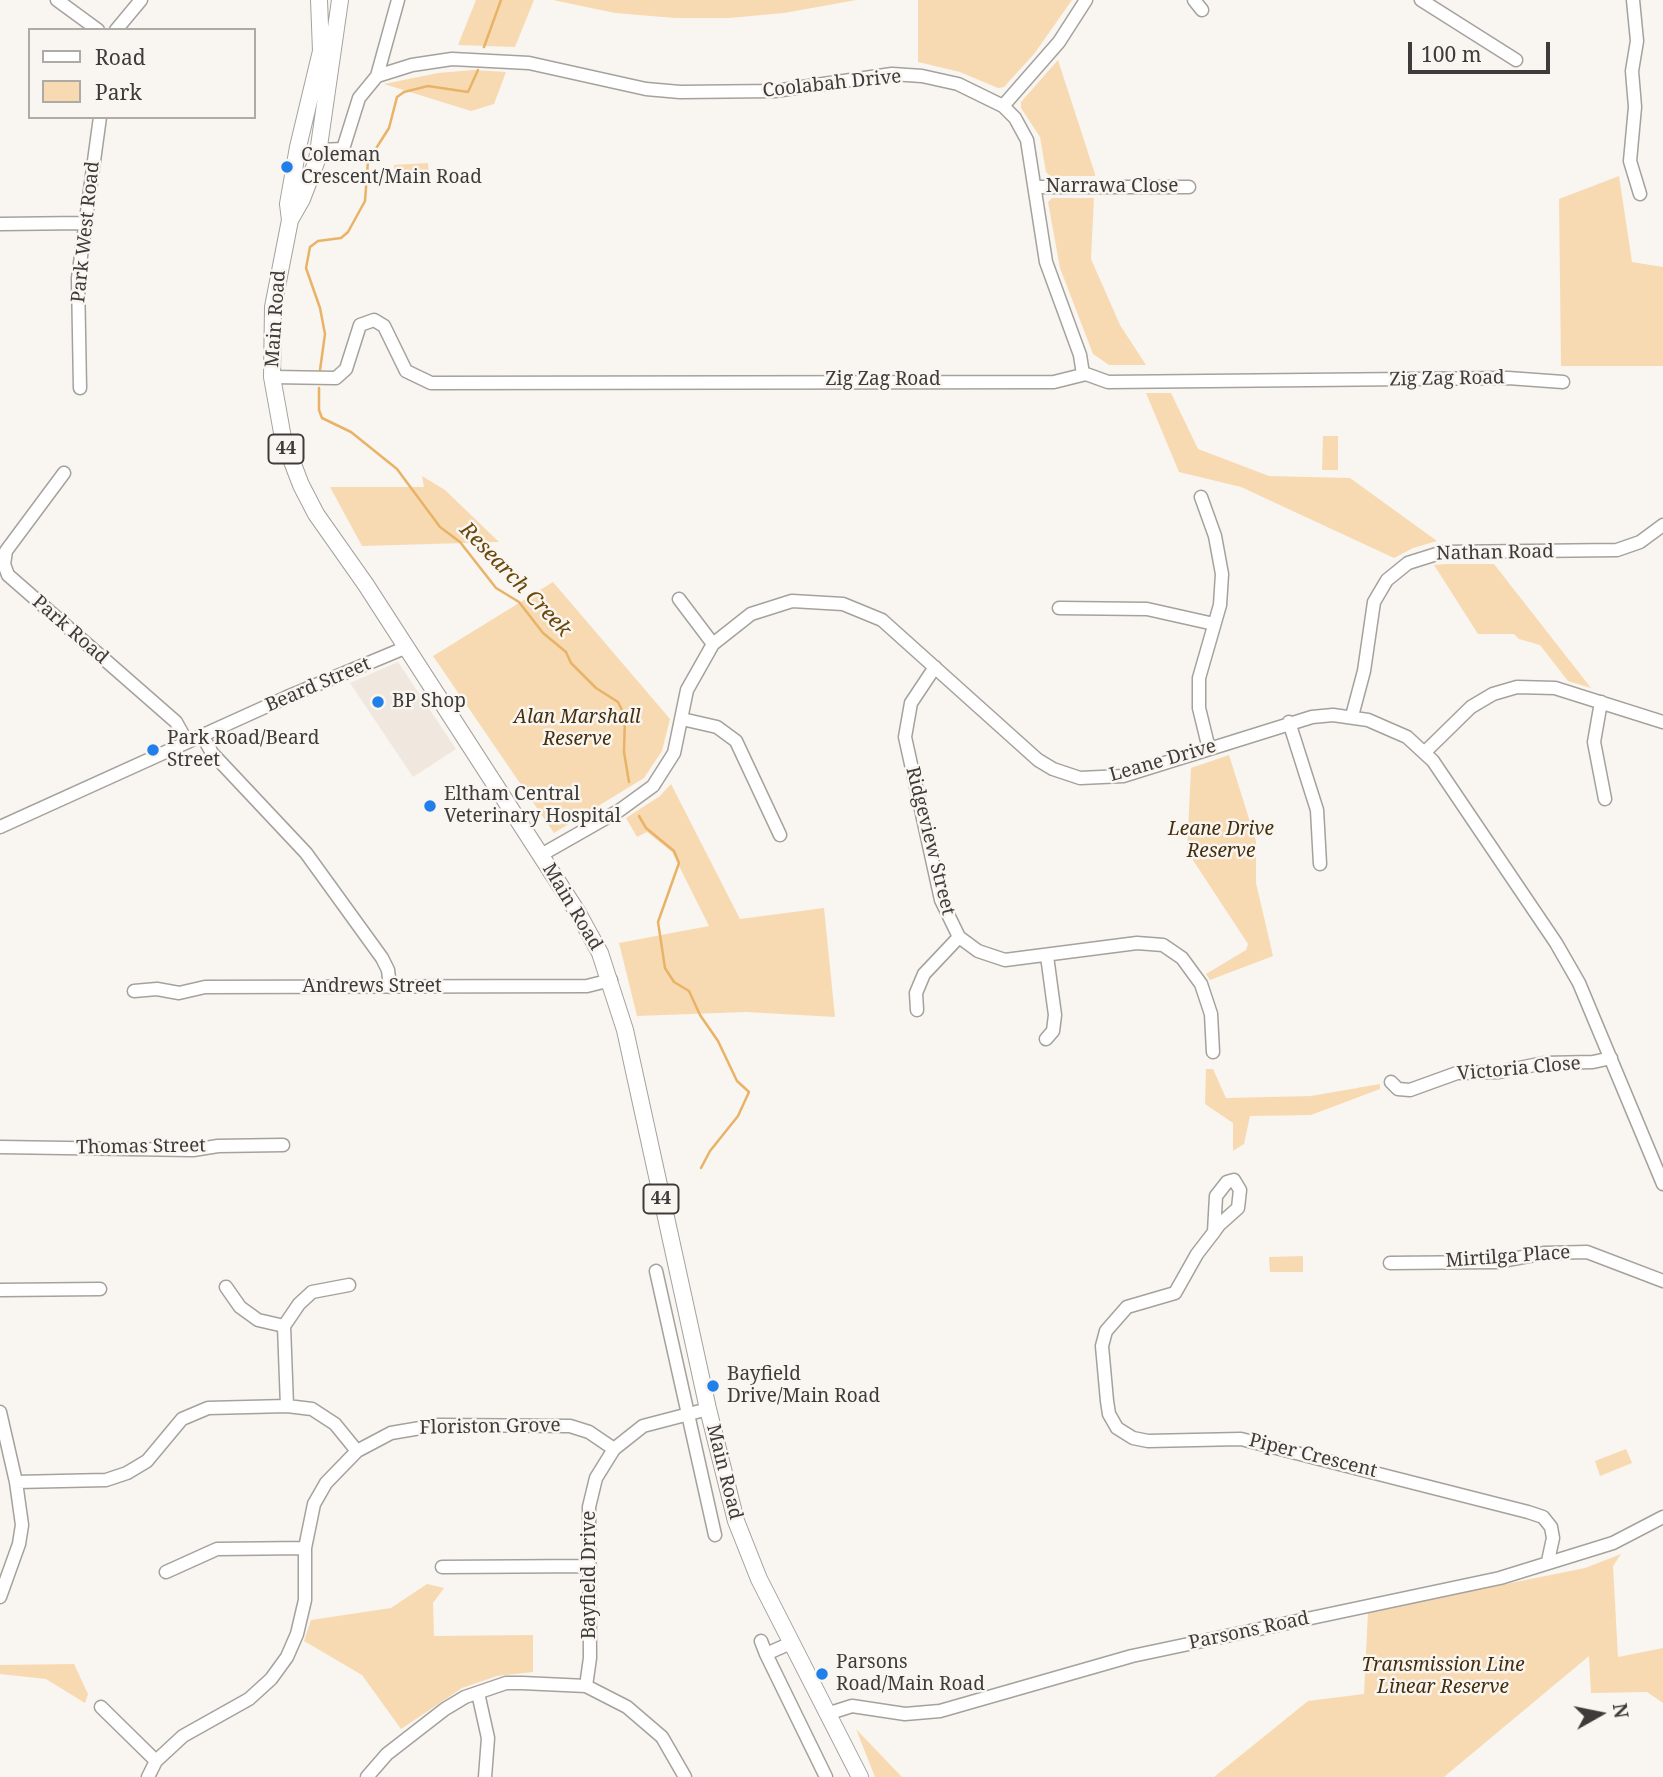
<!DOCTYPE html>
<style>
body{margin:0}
#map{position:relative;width:1663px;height:1777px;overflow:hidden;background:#f9f5f0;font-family:"Noto Serif",serif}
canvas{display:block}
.legend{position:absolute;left:28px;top:28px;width:228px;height:91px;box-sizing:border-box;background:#f9f5f0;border:2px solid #aeaba7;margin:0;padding:9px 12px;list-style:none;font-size:21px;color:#3e3c3a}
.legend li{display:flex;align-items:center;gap:14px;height:35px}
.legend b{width:35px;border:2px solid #aeaba7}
.north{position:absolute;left:1565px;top:1679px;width:70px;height:70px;-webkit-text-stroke:5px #f9f5f0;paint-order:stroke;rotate:81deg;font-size:19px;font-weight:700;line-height:28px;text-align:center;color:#3e3c3a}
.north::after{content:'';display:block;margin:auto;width:24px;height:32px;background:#3e3c3a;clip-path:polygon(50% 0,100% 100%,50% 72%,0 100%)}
.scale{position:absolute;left:1408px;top:42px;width:142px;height:32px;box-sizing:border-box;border:4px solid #3e3c3a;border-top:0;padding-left:9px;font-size:21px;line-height:24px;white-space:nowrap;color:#3e3c3a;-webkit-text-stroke:5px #f9f5f0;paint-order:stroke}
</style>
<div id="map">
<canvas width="1663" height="1777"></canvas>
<ul class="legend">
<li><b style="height:9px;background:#fff"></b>Road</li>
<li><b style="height:19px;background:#f8dab2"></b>Park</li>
</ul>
<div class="north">N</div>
<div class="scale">100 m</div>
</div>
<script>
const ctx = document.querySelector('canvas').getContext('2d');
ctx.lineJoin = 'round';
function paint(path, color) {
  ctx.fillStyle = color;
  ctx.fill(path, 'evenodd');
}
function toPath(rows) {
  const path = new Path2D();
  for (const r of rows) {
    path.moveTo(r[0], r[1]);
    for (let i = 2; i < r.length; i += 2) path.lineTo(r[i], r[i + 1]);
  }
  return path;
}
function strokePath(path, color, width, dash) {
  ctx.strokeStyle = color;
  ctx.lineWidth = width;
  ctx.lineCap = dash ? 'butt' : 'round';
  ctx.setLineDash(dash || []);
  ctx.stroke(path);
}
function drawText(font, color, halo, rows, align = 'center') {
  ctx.font = font + ' "Noto Serif",serif';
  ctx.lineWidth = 5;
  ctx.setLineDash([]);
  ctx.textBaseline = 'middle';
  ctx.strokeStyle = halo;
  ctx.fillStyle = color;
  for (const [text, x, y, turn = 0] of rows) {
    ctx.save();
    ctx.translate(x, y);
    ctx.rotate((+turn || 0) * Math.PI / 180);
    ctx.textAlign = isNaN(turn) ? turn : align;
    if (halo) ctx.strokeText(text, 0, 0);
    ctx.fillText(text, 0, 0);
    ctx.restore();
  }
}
const built = toPath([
 [398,662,456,749,413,777,350,683]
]);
const green = toPath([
 [476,0,534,0,515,47,458,45],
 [553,0,856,0,784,13,729,18,675,18,615,13],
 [918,0,1072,0,1034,54,1004,87,998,88,960,72,918,62],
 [1058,60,1095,174,1095,176,1050,176,1046,172,1040,137,1021,108,1021,102],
 [474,70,506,72,494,104,471,111,384,84,438,73],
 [428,163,429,178,395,180,394,165],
 [1619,176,1632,262,1663,267,1663,366,1561,366,1559,199],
 [1052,198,1094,198,1091,259,1120,325,1146,365,1109,365,1093,354,1060,268,1048,202],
 [1146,393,1171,393,1198,449,1269,476,1350,478,1437,541,1413,548,1394,558,1241,487,1179,472],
 [1323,436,1338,436,1338,470,1322,470],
 [422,476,445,490,499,542,362,546,330,487,424,487],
 [1446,564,1494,564,1591,688,1568,681,1540,645,1519,639,1514,634,1478,634,1434,565],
 [553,582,670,719,662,751,644,778,554,833,433,656],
 [1229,755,1256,841,1256,883,1273,956,1210,980,1206,974,1246,950,1248,944,1187,851,1191,768],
 [671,784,740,919,824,908,835,1017,746,1012,637,1016,619,943,709,926,672,852,647,832,637,837,626,818,660,796],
 [1206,1069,1213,1069,1226,1098,1311,1096,1380,1084,1380,1089,1311,1115,1250,1116,1244,1144,1233,1151,1233,1123,1205,1104],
 [1303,1256,1303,1272,1270,1272,1269,1257],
 [1626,1449,1632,1463,1600,1476,1595,1461],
 [1621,1554,1613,1566,1618,1657,1663,1648,1663,1703,1647,1692,1591,1693,1589,1656,1444,1777,1214,1777,1308,1701,1364,1694,1368,1612,1585,1568],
 [427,1584,444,1588,433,1603,434,1636,533,1635,533,1672,497,1676,462,1688,401,1729,362,1675,304,1641,311,1620,391,1608],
 [74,1664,88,1694,85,1703,46,1679,0,1674,0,1665],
 [856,1729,902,1777,875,1777]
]);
const stream = toPath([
 [484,47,501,0],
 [320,370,325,334,320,308,306,268,310,247,318,241,341,238,348,232,365,201,368,161,389,128,397,97,404,92,428,86,468,92,478,70],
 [319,388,319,410,322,418,351,432,397,469,440,527,460,542,496,588,519,602,543,633,566,652,571,663,596,688,618,702,625,716,624,752,629,782],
 [639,816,646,828,674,851,679,863,658,922,665,968,674,982,689,991,700,1015,718,1041,737,1081,749,1092,738,1116,710,1151,701,1168]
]);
const minor = toPath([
 [57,0,98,30],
 [1194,0,1202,10],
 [1421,0,1516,60],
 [1633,0,1637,41,1632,71,1635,107,1630,161,1640,194],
 [116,30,141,0],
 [377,76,398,0],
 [1003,106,1059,42,1086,0],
 [319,150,343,149,359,98,377,76,412,65,452,59,529,63,646,89,680,92,775,91,892,74,922,76,958,84,1003,106,1015,118,1027,140,1046,262,1080,355,1083,374],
 [1035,187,1189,187],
 [0,224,84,223],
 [272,377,336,378,346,369,360,325,374,320,384,326,406,371,431,383,1054,382,1086,374,1108,382,1508,378,1563,382],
 [80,388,78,278,100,117],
 [64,473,6,551,4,564,8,575,176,722,187,742],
 [1201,497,1215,536,1222,574,1220,605,1199,678,1199,708,1209,749],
 [679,599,713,644],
 [1059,608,1147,609,1214,624],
 [935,667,911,703,905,737,941,900,959,937,978,951,1005,960,1137,943,1163,945,1182,958,1201,984,1211,1014,1213,1052],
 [1601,702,1594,742,1605,799],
 [1352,716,1364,671,1374,602,1387,580,1408,563,1443,552,1617,550,1640,542,1663,525],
 [682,719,717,727,736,741,780,835],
 [1289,722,1317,810,1320,864],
 [202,735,212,753,306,853,382,958,388,970,390,987],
 [1425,752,1471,707,1493,694,1517,687,1555,688,1663,722],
 [0,827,287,697,407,647],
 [541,855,620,810,653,786,674,753,687,690,713,644,751,614,792,601,843,604,882,620,1038,760,1053,769,1080,778,1123,776,1312,717,1333,715,1368,720,1407,737,1433,761,1556,943,1579,983,1663,1184],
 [134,991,157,989,179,993,205,987,587,986,611,980],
 [917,1010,916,993,924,974,959,937],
 [1046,1039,1053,1031,1055,1015,1047,956],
 [1391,1082,1398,1089,1410,1090,1457,1073,1499,1072,1544,1063,1593,1062,1611,1058],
 [0,1147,193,1150,218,1146,283,1145],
 [1214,1232,1216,1196,1227,1182,1234,1180,1240,1190,1238,1208,1219,1225,1214,1232,1197,1254,1175,1293,1127,1307,1106,1331,1102,1346,1107,1401,1109,1414,1117,1428,1133,1438,1148,1441,1241,1439,1528,1512,1543,1517,1551,1527,1553,1538,1548,1561],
 [1390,1263,1496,1262,1545,1253,1587,1252,1663,1281],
 [656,1271,715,1535],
 [226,1287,240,1307,258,1320,284,1326],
 [0,1290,100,1289],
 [287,1406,284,1326,299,1304,312,1292,349,1285],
 [0,1412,16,1482,22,1525,19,1544,0,1597],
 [16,1482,106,1480,127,1473,147,1461,182,1419,208,1408,287,1406,312,1409,335,1424,357,1451],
 [442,1567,590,1566],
 [166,1572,217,1549,305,1548],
 [761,1641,766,1654],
 [791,1643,766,1654,826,1777],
 [586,1686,590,1658,589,1507,596,1478,614,1449,643,1426,708,1409],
 [478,1693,488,1738,485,1777],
 [101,1707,156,1761],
 [830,1713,852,1706,905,1714,940,1711,1132,1656,1500,1578,1613,1543,1663,1517],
 [148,1777,156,1761,183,1736,249,1699,271,1679,287,1657,297,1634,305,1600,305,1548,314,1504,326,1483,357,1451,391,1433,438,1425,570,1426,589,1432,614,1449],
 [367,1777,387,1754,445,1709,465,1697,506,1683,522,1683,586,1686,627,1707,662,1737,685,1777]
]);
const major = toPath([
 [340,0,317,160,302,199,290,220,273,307,272,377,283,438,301,485,316,514,366,585,578,913,600,953,625,1030,708,1409,736,1521,759,1579,860,1777],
 [290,220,288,204,298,147,321,51,319,0]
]);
const markers = [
 [287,167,7,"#207fe8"],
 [378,702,7,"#207fe8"],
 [153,750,7,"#207fe8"],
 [430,806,7,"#207fe8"],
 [713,1386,7,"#207fe8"],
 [822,1674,7,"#207fe8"]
];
const shields = [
 [286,449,35],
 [661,1199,35]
];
const shieldNames = [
 ["44",286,449],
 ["44",661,1199]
];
const streetNames = [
 ["Coolabah Drive",832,84,-6],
 ["Narrawa Close",1112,187],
 ["Park West Road",86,232,-84],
 ["Main Road",276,319,-86],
 ["Zig Zag Road",1447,379,-1],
 ["Zig Zag Road",883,380],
 ["Nathan Road",1495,553,-1],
 ["Park Road",70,630,41],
 ["Beard Street",318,685,-23],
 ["Leane Drive",1163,761,-16],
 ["Ridgeview Street",930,841,76],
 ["Main Road",572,907,59],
 ["Andrews Street",372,987],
 ["Victoria Close",1519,1069,-5],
 ["Thomas Street",141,1147,-1],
 ["Mirtilga Place",1508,1257,-4],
 ["Floriston Grove",490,1427,-1],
 ["Piper Crescent",1313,1456,14],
 ["Main Road",724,1472,76],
 ["Bayfield Drive",590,1575,-90],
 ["Parsons Road",1249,1631,-12]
];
const poiNames = [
 ["Coleman",301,156],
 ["Crescent/Main Road",301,178],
 ["BP Shop",392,702],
 ["Park Road/Beard",167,739],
 ["Street",167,761],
 ["Eltham Central",444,795],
 ["Veterinary Hospital",444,817],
 ["Bayfield",727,1375],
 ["Drive/Main Road",727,1397],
 ["Parsons",836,1663],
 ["Road/Main Road",836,1685]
];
const parkNames = [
 ["Alan Marshall",577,718],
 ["Reserve",577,740],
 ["Leane Drive",1221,830],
 ["Reserve",1221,852],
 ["Transmission Line",1443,1666],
 ["Linear Reserve",1443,1688]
];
const waterNames = [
 ["Research Creek",515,580,46]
];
paint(built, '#f0e8de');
paint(green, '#f8dab2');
strokePath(stream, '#e8b367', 2.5);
strokePath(minor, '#a5a29e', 15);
strokePath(major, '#a5a29e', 18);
strokePath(minor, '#fff', 12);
strokePath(major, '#fff', 16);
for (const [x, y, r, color] of markers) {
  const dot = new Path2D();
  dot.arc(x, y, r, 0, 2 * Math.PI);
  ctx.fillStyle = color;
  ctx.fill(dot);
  strokePath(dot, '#f9f5f0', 2.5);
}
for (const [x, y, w] of shields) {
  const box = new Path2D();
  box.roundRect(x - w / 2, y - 14.5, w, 29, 5);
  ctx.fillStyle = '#f9f5f0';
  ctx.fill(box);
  strokePath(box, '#3e3c3a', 2);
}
drawText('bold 18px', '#3e3c3a', null, shieldNames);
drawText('19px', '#3e3c3a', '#f9f5f0', streetNames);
drawText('19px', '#3e3c3a', '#f9f5f0', poiNames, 'left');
drawText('italic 19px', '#442e0c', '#f9f5f0', parkNames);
drawText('italic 21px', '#6a470a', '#f9f5f0', waterNames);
</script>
